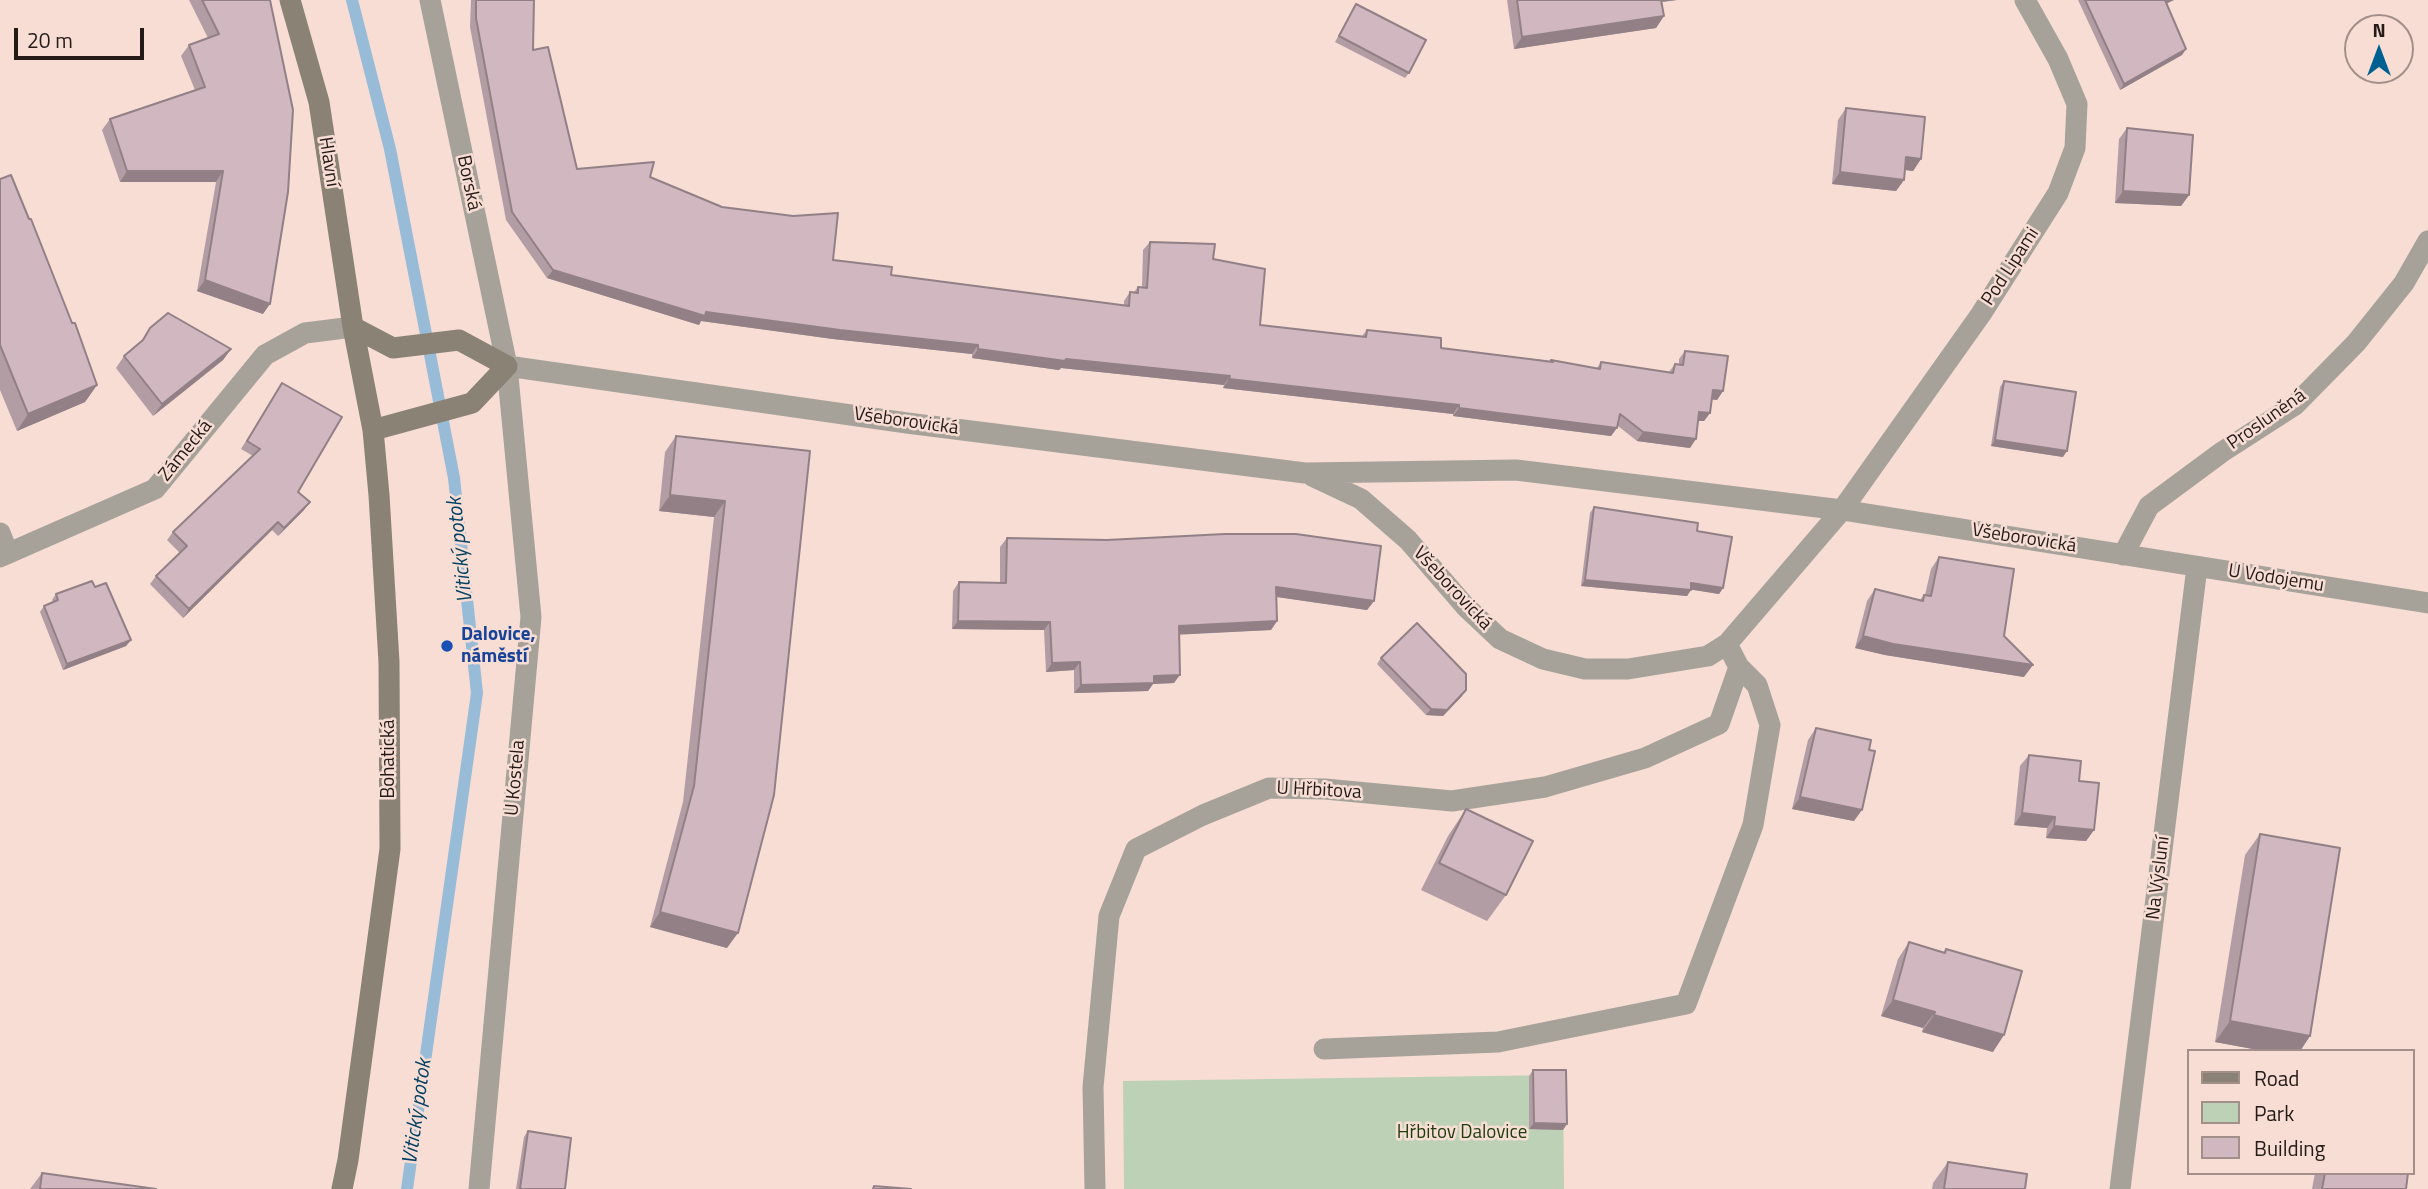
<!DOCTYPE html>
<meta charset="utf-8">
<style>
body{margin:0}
#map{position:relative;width:2428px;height:1189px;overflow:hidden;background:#f7ddd4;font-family:"Titillium Web",sans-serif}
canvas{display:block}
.legend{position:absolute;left:2187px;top:1049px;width:228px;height:126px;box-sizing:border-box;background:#f7ddd4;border:2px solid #a38f89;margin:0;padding:9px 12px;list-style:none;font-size:21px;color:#241b18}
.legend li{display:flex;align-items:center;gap:14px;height:35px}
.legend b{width:35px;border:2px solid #a38f89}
.north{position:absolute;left:2344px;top:14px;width:70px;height:70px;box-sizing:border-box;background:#f7ddd4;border:2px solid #a38f89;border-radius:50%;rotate:0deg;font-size:19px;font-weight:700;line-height:28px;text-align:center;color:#241b18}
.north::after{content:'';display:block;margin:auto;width:24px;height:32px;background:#006191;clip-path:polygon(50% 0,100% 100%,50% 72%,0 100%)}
.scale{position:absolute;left:14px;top:28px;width:130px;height:32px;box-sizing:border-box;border:4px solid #241b18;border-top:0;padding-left:9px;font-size:21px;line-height:24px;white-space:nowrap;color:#241b18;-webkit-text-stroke:5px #f7ddd4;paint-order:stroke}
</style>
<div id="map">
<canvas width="2428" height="1189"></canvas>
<ul class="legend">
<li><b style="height:9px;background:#898275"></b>Road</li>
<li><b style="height:19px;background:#bdd1b6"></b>Park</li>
<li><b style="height:19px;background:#d0b7c0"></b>Building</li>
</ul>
<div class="north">N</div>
<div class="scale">20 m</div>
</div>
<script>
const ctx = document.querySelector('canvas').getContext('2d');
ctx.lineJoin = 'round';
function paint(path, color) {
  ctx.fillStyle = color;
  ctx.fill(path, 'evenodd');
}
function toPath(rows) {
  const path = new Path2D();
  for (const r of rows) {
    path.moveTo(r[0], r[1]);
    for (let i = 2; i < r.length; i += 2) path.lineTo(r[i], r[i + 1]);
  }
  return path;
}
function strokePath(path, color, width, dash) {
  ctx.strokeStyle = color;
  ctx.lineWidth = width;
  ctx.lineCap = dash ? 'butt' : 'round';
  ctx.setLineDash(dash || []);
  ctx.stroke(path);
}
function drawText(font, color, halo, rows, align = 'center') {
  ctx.font = font + ' "Titillium Web",sans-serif';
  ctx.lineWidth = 5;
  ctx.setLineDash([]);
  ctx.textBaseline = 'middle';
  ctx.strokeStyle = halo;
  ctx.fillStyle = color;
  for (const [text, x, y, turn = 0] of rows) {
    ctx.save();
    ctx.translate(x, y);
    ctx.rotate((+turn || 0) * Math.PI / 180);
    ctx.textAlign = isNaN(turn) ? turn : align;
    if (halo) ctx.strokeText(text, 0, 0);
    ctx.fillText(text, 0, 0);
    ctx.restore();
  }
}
const green = toPath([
 [1563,1075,1564,1189,1124,1189,1123,1081]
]);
const stream = toPath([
 [352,0,390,149,454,478,477,693,407,1189]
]);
const street = toPath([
 [430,0,507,366,531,617,479,1189],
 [507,366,907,423,1305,473,1516,470,1842,510,2428,603],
 [1312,476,1361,499,1408,540,1465,606,1500,639,1543,659,1585,669,1628,669,1708,656,1727,644,1842,510,1981,314,2058,193,2075,148,2077,104,2058,59,2025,0],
 [0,533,8,553],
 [2123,555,2149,506,2222,452,2295,405,2356,343,2404,283,2428,241],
 [0,557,155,489,265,355,305,333,353,327],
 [1324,1049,1498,1042,1686,1004,1753,825,1770,725,1757,685,1739,667],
 [1095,1189,1093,1087,1109,916,1136,849,1203,815,1269,788,1325,789,1452,801,1545,787,1645,758,1719,724,1739,667,1727,644],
 [2120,1189,2197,567]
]);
const secondary = toPath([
 [290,0,319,102,353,327,373,430,379,495,389,662,390,849,348,1160,342,1189],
 [353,327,393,348,459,340,507,366,472,403,373,430]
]);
const wall = toPath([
 [189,0,270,0,263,314,197,291,216,182,120,182,102,130,110,119,195,90,181,56,189,45,208,38],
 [471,0,534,0,533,50,577,169,650,177,833,260,891,275,1124,306,1124,301,1130,292,1134,292,1138,287,1142,287,1143,250,1150,242,1213,259,1260,325,1362,336,1367,330,1441,348,1550,361,1551,360,1597,368,1601,362,1669,372,1675,364,1679,365,1679,359,1685,351,1723,391,1717,400,1712,399,1710,413,1704,421,1698,421,1690,448,1637,441,1618,426,1611,436,1453,416,1453,414,1223,388,1224,385,1061,368,1059,370,972,358,972,354,833,339,701,321,699,325,547,278,506,220,470,27],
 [1507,0,1677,0,1662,2,1664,16,1656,28,1514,49],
 [2078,0,2174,0,2166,4,2186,49,2182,55,2120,90],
 [1356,4,1409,73,1405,78,1335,42],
 [1846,108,1921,159,1913,171,1905,170,1904,180,1896,191,1832,184,1838,120],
 [2127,128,2189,195,2181,206,2115,203,2119,139],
 [0,179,72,323,97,385,85,402,17,431,0,390],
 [150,328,231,349,223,360,153,416,116,368,124,356,140,343],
 [2004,381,2063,457,1991,446,2000,387],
 [282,383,298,492,304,510,278,536,272,530,183,618,150,584,156,576,180,553,167,540,173,532,253,456,241,449],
 [676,436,810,451,727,948,650,927,683,802,714,517,659,511,665,452],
 [1594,507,1697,531,1723,588,1719,594,1691,589,1687,596,1581,586,1590,513],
 [1007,538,1374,601,1367,610,1277,597,1277,621,1271,630,1179,634,1174,683,1153,684,1148,691,1074,693,1074,670,1046,672,1044,630,952,629,953,591,959,582,1000,583,1000,547],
 [1939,557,2004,636,2024,677,1885,655,1855,648,1867,601,1875,589,1920,600,1924,595,1925,595,1931,569],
 [95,587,131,640,126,646,63,670,40,612,44,606,53,602,52,600,56,594],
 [1381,658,1462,696,1443,716,1426,715,1377,664],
 [1816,728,1854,821,1792,809,1808,740],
 [2029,755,2079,781,2094,830,2086,841,2046,838,2047,828,2014,825,2020,766],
 [1466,809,1506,895,1487,921,1421,890,1448,836],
 [2260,834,2310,1036,2300,1051,2264,1051,2215,1042,2245,855],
 [1909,942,1944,952,1946,949,1993,1052,1922,1032,1923,1028,1881,1016,1898,959],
 [1533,1070,1563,1130,1529,1129,1529,1076],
 [528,1131,565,1189,516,1189,524,1137],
 [1948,1162,2025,1189,1932,1189,1933,1183],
 [42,1173,156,1189,30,1189],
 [2315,1173,2408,1173,2406,1189,2312,1189]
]);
const shadedWall = toPath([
 [1654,0,1677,0,1652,3],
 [2164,0,2174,0,2160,6],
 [1664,16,1656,28,1514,49,1522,37],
 [2186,49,2182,55,2120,90,2124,84],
 [1906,157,1921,159,1913,171,1898,169],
 [127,171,223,171,216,182,120,182],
 [1840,172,1904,180,1896,191,1832,184],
 [2123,191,2189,195,2181,206,2115,203],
 [553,270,706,312,978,345,972,354,833,339,701,321,699,325,547,278],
 [205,280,270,304,263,314,197,291],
 [231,349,223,360,153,416,162,404],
 [978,349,1066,359,1230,376,1224,385,1061,368,1059,370,972,358],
 [1229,379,1459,405,1453,414,1223,388],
 [97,385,85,402,17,431,28,414],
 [1713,390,1723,391,1717,400,1707,399],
 [1459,408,1617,428,1611,436,1453,416],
 [1699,412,1710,413,1704,421,1693,421],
 [1643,432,1696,439,1690,448,1637,441],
 [1995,440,2067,451,2063,457,1991,446],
 [670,495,725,501,714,517,659,511],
 [310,502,304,510,278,536,284,528],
 [278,522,272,530,183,618,189,609],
 [1585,580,1691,590,1687,596,1581,586],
 [1691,583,1723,588,1719,594,1687,589],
 [1276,587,1374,601,1367,610,1270,596],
 [958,621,1050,622,1044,630,952,629],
 [1277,621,1271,630,1173,635,1179,626],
 [1863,636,2033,665,2024,677,1885,655,1855,648],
 [131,640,126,646,63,670,67,664],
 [1080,662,1074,670,1046,672,1052,663],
 [1180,675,1174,683,1153,684,1148,691,1074,693,1081,685,1154,676],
 [1466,690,1462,696,1443,716,1426,715,1431,709],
 [1800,797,1862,810,1854,821,1792,809],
 [2022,813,2055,817,2047,828,2014,825],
 [2054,826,2094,830,2086,841,2046,838],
 [660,912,738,933,727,948,650,927],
 [1893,1000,1935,1012,1923,1028,1881,1016],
 [1934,1015,2004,1035,1993,1052,1922,1032],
 [2230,1021,2310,1036,2300,1051,2264,1051,2215,1042],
 [1534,1123,1567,1124,1563,1130,1529,1129]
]);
const building = toPath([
 [202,0,270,0,293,110,288,192,270,304,205,280,223,171,127,171,110,119,205,87,189,45,219,34,202,0],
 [476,0,534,0,533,50,548,47,577,169,654,162,650,177,722,207,793,216,838,213,833,260,892,267,891,275,1129,306,1130,292,1138,293,1138,287,1147,288,1150,242,1215,244,1213,259,1265,269,1260,325,1366,337,1367,330,1441,338,1441,348,1553,362,1551,360,1600,369,1601,362,1673,373,1675,364,1683,365,1685,351,1728,356,1723,391,1713,390,1710,413,1699,412,1696,439,1643,432,1620,414,1617,428,1459,408,1459,405,1229,379,1230,376,1066,359,1065,361,978,349,978,345,840,330,706,312,705,316,553,270,512,212,476,18,476,0],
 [1517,0,1661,0,1664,16,1522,37,1517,0],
 [2085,0,2165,0,2186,49,2124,84,2085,0],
 [1356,4,1426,40,1409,73,1339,36,1356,4],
 [1846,108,1925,117,1921,159,1906,157,1904,180,1840,172,1846,108],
 [2127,128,2193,135,2189,195,2123,191,2127,128],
 [11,175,29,219,31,219,72,323,75,323,97,385,28,414,0,345,0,179,11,175],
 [168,313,231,349,162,404,124,356,143,340,150,328,168,313],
 [2004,381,2076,392,2067,451,1995,440,2004,381],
 [282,383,342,417,298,492,310,502,284,528,278,522,189,609,156,576,187,546,173,532,260,449,247,441,282,383],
 [676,436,810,451,774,795,738,933,660,912,694,786,725,501,670,495,676,436],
 [1594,507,1698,523,1697,531,1732,537,1723,588,1691,583,1691,590,1585,580,1594,507],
 [1225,534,1296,534,1381,546,1374,601,1276,587,1277,621,1179,626,1180,675,1154,676,1154,683,1081,685,1080,662,1052,663,1050,622,958,621,959,582,1006,583,1007,538,1107,540,1225,534],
 [1939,557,2014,569,2004,636,2033,665,1893,644,1863,636,1875,589,1923,601,1924,595,1931,596,1939,557],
 [92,581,95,587,106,583,131,640,67,664,44,606,58,600,56,594,92,581],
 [1417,623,1466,674,1466,690,1447,710,1431,709,1381,658,1417,623],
 [1816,728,1871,740,1869,750,1875,751,1862,810,1800,797,1816,728],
 [2029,755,2081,761,2079,781,2099,783,2094,830,2054,826,2055,817,2022,813,2029,755],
 [1466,809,1533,841,1506,895,1439,863,1466,809],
 [2260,834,2340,848,2310,1036,2230,1021,2260,834],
 [1909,942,1945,953,1946,949,2022,971,2004,1035,1934,1015,1935,1012,1893,1000,1909,942],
 [1533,1070,1566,1070,1567,1124,1534,1123,1533,1070],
 [528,1131,571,1138,565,1189,520,1189,528,1131],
 [1948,1162,2027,1174,2025,1189,1944,1189,1948,1162],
 [42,1173,156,1189,40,1189,42,1173],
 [2325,1173,2408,1173,2406,1189,2322,1189,2325,1173],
 [874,1186,911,1189,873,1189,874,1186]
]);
const markers = [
 [447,646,7,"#1a4fb4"]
];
const streetNames = [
 ["Hlavní",328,162,81],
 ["Borská",468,183,78],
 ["Pod Lipami",2011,267,-57],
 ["Prosluněná",2267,420,-35],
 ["Všeborovická",906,422,8],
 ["Zámecká",186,451,-51],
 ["Všeborovická",2024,539,9],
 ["U Vodojemu",2276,579,9],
 ["Všeborovická",1452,589,47],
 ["Bohatická",389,759,-90],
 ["U Kostela",516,778,-85],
 ["U Hřbitova",1319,791,3],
 ["Na Výsluní",2159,878,-83]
];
const transitNames = [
 ["Dalovice,",461,635],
 ["náměstí",461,657]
];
const parkNames = [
 ["Hřbitov Dalovice",1462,1133]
];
const waterNames = [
 ["Vitický potok",461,550,-96],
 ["Vitický potok",418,1112,-82]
];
paint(green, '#bdd1b6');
strokePath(stream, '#98bbd7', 12);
strokePath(street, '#a6a299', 21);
strokePath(secondary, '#898275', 21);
paint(wall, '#b39da5');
paint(shadedWall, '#928086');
paint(building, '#d0b7c0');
strokePath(building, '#928086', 2);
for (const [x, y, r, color] of markers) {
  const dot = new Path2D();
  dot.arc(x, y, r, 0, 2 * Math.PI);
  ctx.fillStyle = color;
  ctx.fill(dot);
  strokePath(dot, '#f7ddd4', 2.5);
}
drawText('19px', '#241b18', '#f7ddd4', streetNames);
drawText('bold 19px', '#164399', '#f7ddd4', transitNames, 'left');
drawText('19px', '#1a3d0b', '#f7ddd4', parkNames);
drawText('italic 21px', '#004064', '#f7ddd4', waterNames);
</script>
